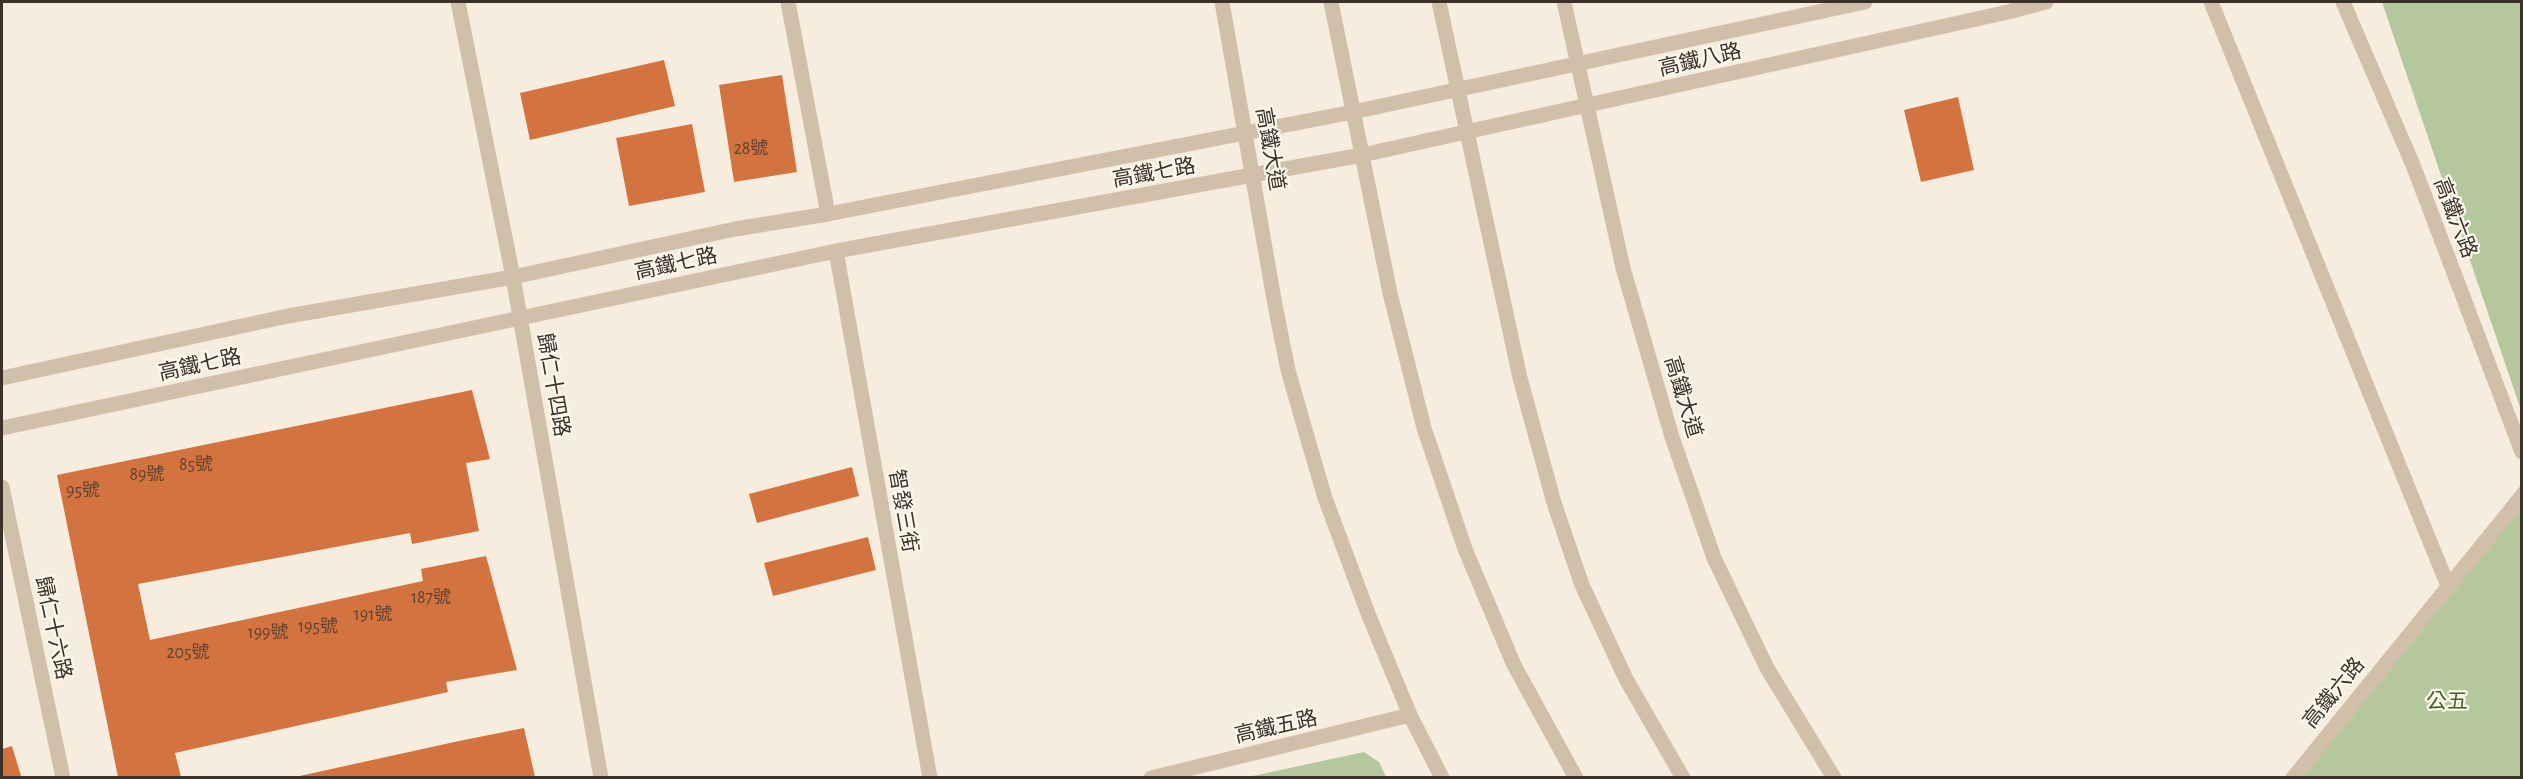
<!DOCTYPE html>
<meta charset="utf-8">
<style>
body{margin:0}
#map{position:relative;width:2523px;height:779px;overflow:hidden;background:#f6eddf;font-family:"Alegreya Sans",sans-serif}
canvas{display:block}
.frame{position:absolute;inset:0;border:3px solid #3c3129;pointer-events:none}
</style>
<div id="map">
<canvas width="2523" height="779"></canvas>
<div class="frame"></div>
</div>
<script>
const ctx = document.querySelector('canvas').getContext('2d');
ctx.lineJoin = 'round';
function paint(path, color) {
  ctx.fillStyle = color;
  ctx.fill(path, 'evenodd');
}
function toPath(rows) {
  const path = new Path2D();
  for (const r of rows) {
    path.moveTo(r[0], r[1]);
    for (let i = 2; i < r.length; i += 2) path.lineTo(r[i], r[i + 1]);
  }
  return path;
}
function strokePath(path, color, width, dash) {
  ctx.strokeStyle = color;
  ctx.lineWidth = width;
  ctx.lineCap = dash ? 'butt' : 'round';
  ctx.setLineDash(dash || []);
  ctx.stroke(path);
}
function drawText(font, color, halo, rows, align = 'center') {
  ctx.font = font + ' "Alegreya Sans","Noto Sans TC",sans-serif';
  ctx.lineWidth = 4.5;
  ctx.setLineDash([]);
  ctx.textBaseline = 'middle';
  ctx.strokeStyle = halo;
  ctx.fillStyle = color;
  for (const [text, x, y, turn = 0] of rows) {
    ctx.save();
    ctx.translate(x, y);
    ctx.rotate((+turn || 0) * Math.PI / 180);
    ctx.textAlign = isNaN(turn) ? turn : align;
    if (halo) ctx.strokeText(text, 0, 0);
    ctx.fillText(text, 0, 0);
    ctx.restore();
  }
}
const green = toPath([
 [2382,2,2521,2,2521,410],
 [2521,485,2521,777,2294,777],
 [1364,752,1379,762,1386,777,1248,777]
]);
const building = toPath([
 [664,60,675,106,530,140,520,93],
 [782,75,797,172,734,182,719,85],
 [1958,97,1974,170,1921,182,1904,110],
 [692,124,705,192,629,206,616,138],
 [472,390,490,459,466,463,479,531,412,544,410,533,138,584,150,640,423,581,421,569,486,556,517,670,446,682,448,692,175,753,181,777,118,777,57,475],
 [852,467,859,496,757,523,749,494],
 [868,537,876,570,773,596,764,563],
 [524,728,535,777,295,777,459,741],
 [12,746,21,776,2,777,2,749]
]);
const minor = toPath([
 [458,2,513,277,601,778],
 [788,2,828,214],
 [1222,2,1275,305,1288,370,1306,433,1325,498,1369,616,1410,715,1442,778],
 [1331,2,1390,293,1424,428,1465,549,1514,665,1576,778],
 [1439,2,1520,378,1554,503,1582,585,1626,679,1683,778],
 [1564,2,1623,268,1672,437,1714,558,1767,668,1834,778],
 [2211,2,2448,586],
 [2343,2,2413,165,2522,452],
 [836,251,930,778],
 [2,378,288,316,513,277,735,229,828,214,1353,112,1865,2],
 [2,428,836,251,1362,155,2008,12,2046,2],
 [2,487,63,778],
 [1151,778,1410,715],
 [2293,778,2522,496]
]);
const numberNames = [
 ["28號",751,149],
 ["85號",196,465],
 ["89號",147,475],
 ["95號",83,491],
 ["187號",431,598],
 ["191號",373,615],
 ["195號",318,627],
 ["199號",268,633],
 ["205號",188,653]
];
const streetNames = [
 ["高鐵八路",1700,60,-13],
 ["高鐵大道",1270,149,80],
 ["高鐵七路",1154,173,-10],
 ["高鐵六路",2455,218,69],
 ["高鐵七路",676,264,-12],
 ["高鐵七路",200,365,-12],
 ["歸仁十四路",553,385,80],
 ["高鐵大道",1683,397,73],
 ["智發三街",903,511,80],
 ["歸仁十六路",53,628,78],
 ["高鐵六路",2334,693,-51],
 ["高鐵五路",1276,727,-13]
];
const parkNames = [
 ["公五",2447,702]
];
paint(green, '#b4c79d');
paint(building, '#d37340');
strokePath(minor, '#d0bfa9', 15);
drawText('18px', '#62422f', null, numberNames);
drawText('21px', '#3c3129', '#fcf7ed', streetNames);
drawText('21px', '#455e2a', '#fcf7ed', parkNames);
</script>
